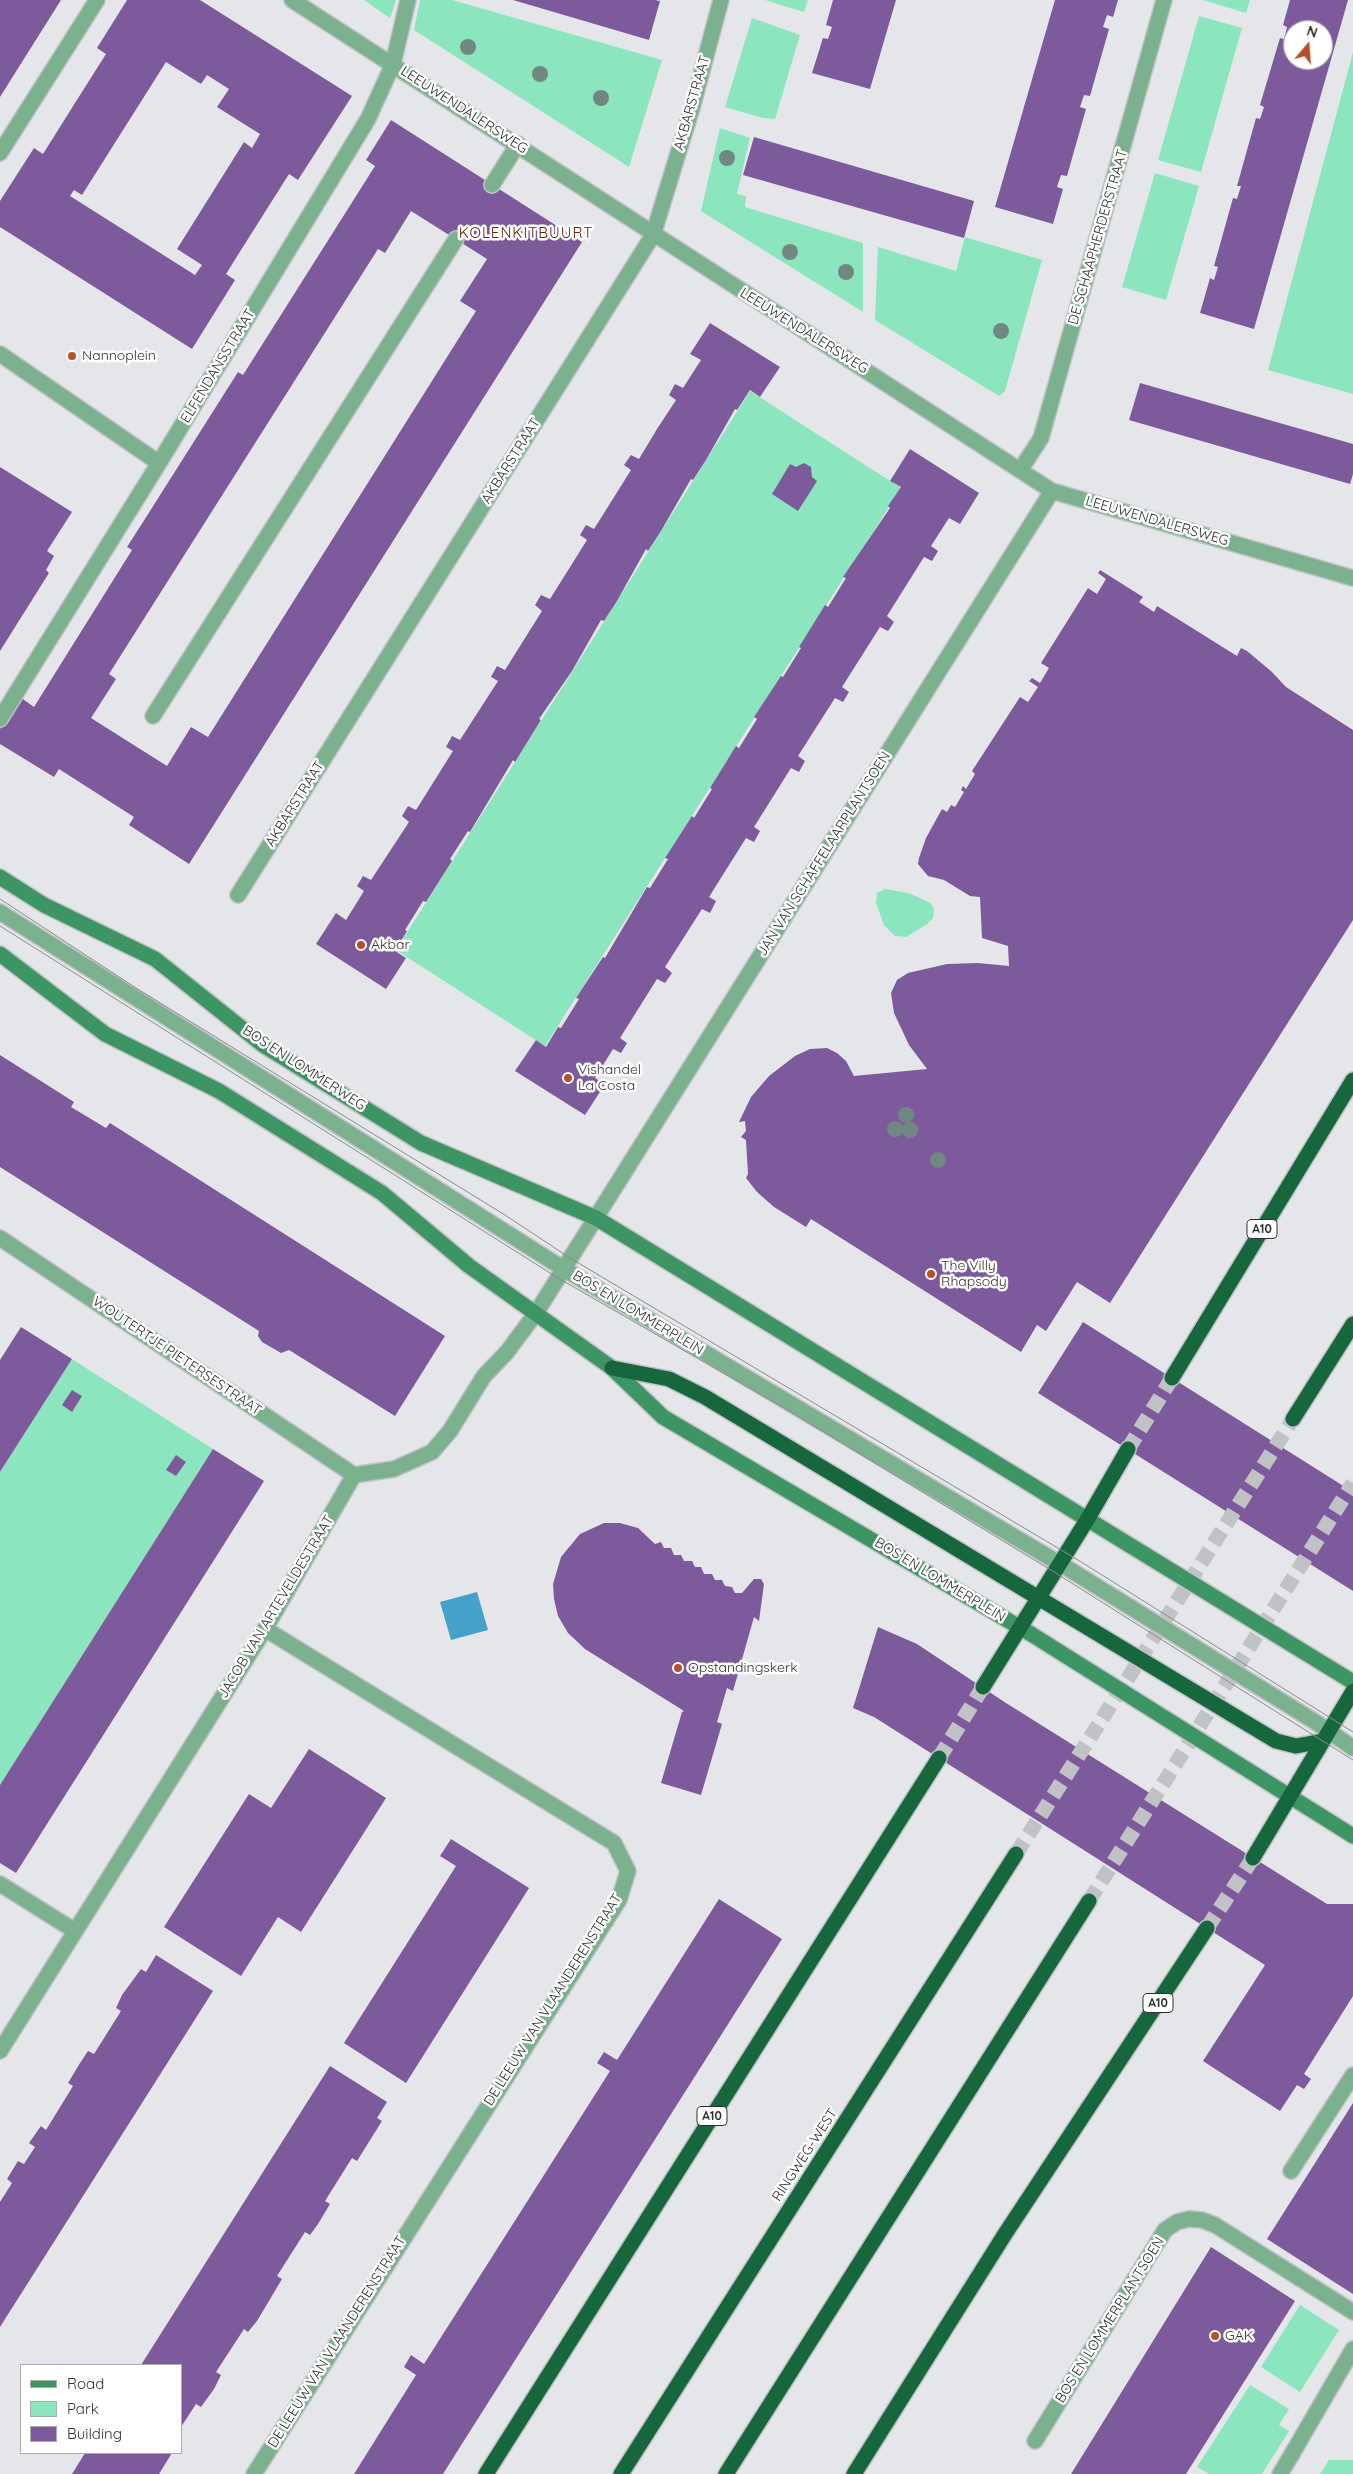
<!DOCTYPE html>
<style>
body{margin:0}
#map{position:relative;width:1353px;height:2474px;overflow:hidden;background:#e5e6ea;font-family:Quicksand,sans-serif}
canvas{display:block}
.legend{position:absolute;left:20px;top:2364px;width:162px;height:90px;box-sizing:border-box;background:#fff;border:1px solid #acacad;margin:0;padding:6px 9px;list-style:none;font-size:15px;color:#303032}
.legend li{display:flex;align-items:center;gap:10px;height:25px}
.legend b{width:25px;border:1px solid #acacad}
.north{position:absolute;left:1283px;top:20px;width:50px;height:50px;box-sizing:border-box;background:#fff;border:1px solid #acacad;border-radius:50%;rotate:18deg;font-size:14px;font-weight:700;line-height:20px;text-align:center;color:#303032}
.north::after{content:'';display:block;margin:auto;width:18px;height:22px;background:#b75027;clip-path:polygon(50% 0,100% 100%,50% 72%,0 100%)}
</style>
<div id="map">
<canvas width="1353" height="2474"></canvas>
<ul class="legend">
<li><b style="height:6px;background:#3e9564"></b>Road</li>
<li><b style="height:14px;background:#8be5be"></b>Park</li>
<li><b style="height:14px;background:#7d5a9c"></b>Building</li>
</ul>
<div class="north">N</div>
</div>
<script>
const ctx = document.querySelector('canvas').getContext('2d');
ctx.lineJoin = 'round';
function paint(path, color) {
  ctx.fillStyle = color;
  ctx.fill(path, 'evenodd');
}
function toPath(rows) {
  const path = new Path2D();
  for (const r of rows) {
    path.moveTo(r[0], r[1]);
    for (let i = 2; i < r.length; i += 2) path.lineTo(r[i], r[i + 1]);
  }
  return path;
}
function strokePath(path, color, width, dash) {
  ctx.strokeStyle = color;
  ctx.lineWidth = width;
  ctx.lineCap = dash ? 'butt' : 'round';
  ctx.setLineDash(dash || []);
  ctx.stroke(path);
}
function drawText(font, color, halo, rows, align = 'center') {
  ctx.font = font + ' Quicksand,sans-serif';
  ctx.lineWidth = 5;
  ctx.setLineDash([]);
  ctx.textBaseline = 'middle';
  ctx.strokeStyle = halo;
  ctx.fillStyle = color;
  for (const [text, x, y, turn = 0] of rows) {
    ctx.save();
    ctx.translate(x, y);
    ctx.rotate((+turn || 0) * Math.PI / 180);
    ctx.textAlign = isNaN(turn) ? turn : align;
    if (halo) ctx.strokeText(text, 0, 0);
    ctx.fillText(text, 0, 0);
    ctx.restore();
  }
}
const green = toPath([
 [364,0,396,0,390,18],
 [420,0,452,0,662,60,629,167,414,30],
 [765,0,808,0,804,12],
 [1203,0,1250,0,1246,13],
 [1199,16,1242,28,1201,172,1158,160],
 [752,18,800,35,775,119,763,118,725,107],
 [1353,52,1353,394,1268,370],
 [720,128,750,138,737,194,746,196,745,207,863,243,863,312,701,211],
 [1155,173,1199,186,1166,300,1122,287],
 [965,237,1042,260,1005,391,999,396,875,320,878,247,956,271],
 [750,391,901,488,545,1046,396,950],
 [885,889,908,893,929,902,934,908,933,918,927,924,906,937,895,936,884,925,876,903,877,893],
 [72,1359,213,1449,0,1785,0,1472],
 [1300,2305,1339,2330,1300,2392,1261,2367],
 [1250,2385,1289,2409,1279,2425,1289,2431,1262,2474,1209,2474,1197,2467],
 [1329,2460,1353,2460,1353,2474,1320,2474]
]);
const water = toPath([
 [477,1592,488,1630,451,1640,440,1602]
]);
const building = toPath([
 [0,0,61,0,0,97],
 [127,0,200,0,352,96,298,180,289,174,241,250,226,274,235,280,192,349,0,227,0,201,34,148,43,154,75,103,106,54,97,48],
 [166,62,201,84,207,75,229,89,217,107,260,134,252,148,244,142,177,249,202,265,195,275,70,196,74,190,82,195],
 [513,0,655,0,660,1,649,40],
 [833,0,896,0,870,89,812,73,823,38,828,39,832,27,826,25],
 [1055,0,1118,0,1113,17,1107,15,1103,27,1109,29,1090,96,1084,95,1080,107,1086,109,1067,176,1061,175,1057,187,1063,189,1053,224,995,207],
 [1290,0,1348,0,1254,329,1200,313,1210,278,1214,280,1218,267,1214,266,1233,198,1237,199,1241,186,1237,186,1256,118,1260,119,1264,107,1260,105,1280,38,1284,39,1287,27,1283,25],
 [1293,30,1323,30,1323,60,1293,60],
 [391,120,582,242,189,864,129,825,134,817,59,769,54,777,0,744,0,729,20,697,34,707,132,550,127,547,143,522,238,372,243,375,375,166,366,160],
 [411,211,487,259,460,301,476,311,208,737,191,727,167,766,91,718,116,679,109,674,378,249,385,253],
 [754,137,974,201,964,238,743,175],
 [710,323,780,367,760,397,750,390,737,410,735,409,706,460,693,480,691,479,661,531,648,551,646,549,617,601,604,621,601,620,572,671,539,719,541,720,515,762,513,760,470,832,468,831,450,859,452,861,426,902,423,901,405,930,407,931,395,951,406,958,386,989,316,944,336,913,346,920,364,891,357,886,363,876,371,880,409,822,402,816,408,806,416,810,453,751,446,747,452,736,460,740,498,681,491,677,497,666,505,670,542,611,535,605,541,595,550,599,587,540,580,535,586,525,594,529,631,470,624,465,631,455,639,459,657,429,676,400,669,395,675,384,683,388,701,360,690,354],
 [1140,383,1353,444,1353,474,1350,484,1129,420],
 [910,449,979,493,960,524,949,518,931,546,938,551,932,561,924,557,887,616,894,622,888,631,880,627,842,687,849,692,843,702,835,698,798,756,805,761,799,772,791,768,754,827,760,831,754,842,746,838,709,897,716,901,710,913,702,909,665,967,672,973,665,983,657,979,620,1038,627,1043,621,1053,613,1049,595,1078,605,1084,585,1115,515,1071,536,1040,546,1047,558,1027,561,1028,579,999,576,998,603,957,605,958,647,887,650,888,668,859,665,858,692,816,694,818,712,789,710,788,736,746,739,748,757,719,754,717,781,676,783,677,801,648,799,647,825,605,828,607,846,578,843,577,890,508,888,506,901,487,890,481],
 [804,463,811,467,812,477,817,481,798,511,772,494,790,464,796,467],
 [0,467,72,512,47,551,54,556,46,570,49,573,0,651],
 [1100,570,1143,597,1139,602,1154,612,1157,606,1237,656,1241,648,1247,651,1272,672,1286,687,1353,730,1353,920,1110,1303,1077,1282,1046,1331,1037,1325,1021,1352,811,1219,806,1227,774,1207,757,1192,746,1178,748,1174,746,1140,741,1137,746,1131,745,1121,739,1122,751,1097,769,1076,795,1056,810,1049,827,1048,837,1053,846,1061,854,1076,927,1069,909,1045,894,1013,891,993,897,980,908,973,947,964,978,963,1009,966,1008,946,982,938,980,897,970,896,944,880,928,876,918,864,919,858,926,838,942,809,947,812,951,805,955,807,964,792,961,790,963,786,966,789,975,774,972,771,1020,697,1028,702,1038,687,1029,681,1032,678,1040,683,1049,668,1041,663,1088,588,1097,594,1106,579,1098,573],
 [0,1055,74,1102,71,1107,106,1128,110,1123,445,1336,395,1416,289,1350,281,1353,262,1342,258,1336,259,1331,0,1167],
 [1083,1322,1353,1492,1353,1591,1038,1393],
 [21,1327,72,1359,0,1472,0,1360],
 [72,1390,82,1396,72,1412,62,1405],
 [213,1449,264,1481,16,1873,0,1863,0,1785],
 [176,1455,186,1462,176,1476,166,1470],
 [604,1523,620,1523,638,1528,655,1544,661,1542,664,1548,671,1548,674,1555,681,1555,684,1561,692,1561,695,1567,701,1567,704,1574,712,1574,715,1580,722,1580,725,1586,732,1587,735,1593,742,1593,754,1579,761,1579,764,1584,759,1621,754,1617,733,1691,727,1688,717,1722,722,1724,701,1795,661,1783,682,1712,684,1711,585,1649,568,1633,558,1616,554,1599,553,1584,561,1557,580,1534],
 [878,1627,917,1644,1006,1703,1327,1904,1353,1904,1353,1996,1304,2074,1311,2079,1304,2089,1297,2085,1280,2111,1203,2061,1265,1965,874,1717,853,1708],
 [309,1749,386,1798,301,1932,278,1917,241,1976,164,1927,249,1794,271,1808],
 [451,1839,529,1888,406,2083,344,2043,456,1866,440,1856],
 [719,1899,782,1939,460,2447,443,2474,354,2474,416,2375,404,2367,411,2355,424,2364,610,2071,597,2063,604,2052,617,2060],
 [156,1955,213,1991,0,2327,0,2202,12,2183,7,2179,18,2161,24,2164,35,2147,29,2143,41,2126,46,2130,73,2086,68,2083,80,2063,88,2051,94,2054,121,2011,116,2008,122,1995,141,1969,146,1972],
 [330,2066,387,2102,377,2118,382,2121,357,2161,352,2158,325,2201,330,2204,318,2224,310,2235,305,2232,277,2276,282,2279,257,2321,248,2332,244,2329,216,2372,221,2375,214,2389,201,2407,196,2404,181,2427,181,2365,141,2365],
 [1353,2103,1353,2294,1267,2239],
 [1211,2247,1295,2301,1186,2474,1071,2474],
 [85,2453,172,2453,159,2474,72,2474]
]);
const highwayTunnel = toPath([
 [1128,1449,1172,1378],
 [939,1758,983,1687],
 [1016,1854,1293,1419],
 [1089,1901,1353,1483],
 [1207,1928,1253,1858]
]);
const lane = toPath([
 [492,185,518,144],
 [153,716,456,239],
 [0,912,564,1269,1072,1571,1317,1723,1353,1748],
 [1280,2474,1292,2454]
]);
const street = toPath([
 [292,0,1052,491,1353,578],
 [0,153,97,0],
 [0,354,159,463],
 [1021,469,1041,438,1164,0],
 [0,719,159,463,368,119,393,64,408,0],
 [238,895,653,235,692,108,721,0],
 [0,1238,354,1475],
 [0,1884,75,1931],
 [0,2051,265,1629,354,1475,394,1469,432,1452,450,1431,484,1376,507,1352,536,1313,1052,491],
 [1291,2171,1353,2075],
 [1035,2441,1165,2230,1177,2222,1189,2219,1202,2220,1215,2225,1353,2312],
 [1292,2454,1353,2349],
 [254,2474,619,1900,628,1871,614,1843,265,1629]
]);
const secondary = toPath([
 [0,877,44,905,155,959,263,1045,421,1143,596,1218,1353,1682],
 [0,954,105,1034,219,1091,382,1193,469,1266,612,1368,663,1417,1031,1634,1353,1836]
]);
const highway = toPath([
 [612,1368,669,1379,705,1397,1276,1741,1296,1746,1323,1741],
 [1172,1378,1353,1080],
 [1293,1419,1353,1324],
 [983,1687,1087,1520,1128,1449],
 [1253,1858,1353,1691],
 [486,2474,939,1758],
 [621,2474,1016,1854],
 [726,2474,1089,1901],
 [854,2474,1005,2234,1207,1928]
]);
const tram = toPath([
 [0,899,136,988,505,1215,570,1258,1078,1560,1353,1732],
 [0,926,558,1278,791,1412,1054,1572,1353,1760]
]);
const trees = [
 [468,47],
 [540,74],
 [601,98],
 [727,158],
 [790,252],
 [846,272],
 [1001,331],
 [906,1115],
 [895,1129],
 [910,1130],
 [938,1160]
];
const markers = [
 [72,356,5,"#b75027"],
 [361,945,5,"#b75027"],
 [568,1078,5,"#b75027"],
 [931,1274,5,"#b75027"],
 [678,1668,5,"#b75027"],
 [1215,2336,5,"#b75027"]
];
const shields = [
 [1262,1229,30],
 [1158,2003,30],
 [712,2116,30]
];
const shieldNames = [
 ["A10",1262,1229],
 ["A10",1158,2003],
 ["A10",712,2116]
];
const streetNames = [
 ["AKBARSTRAAT",692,103,-74],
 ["LEEUWENDALERSWEG",464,110,33],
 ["DE SCHAAPHERDERSTRAAT",1098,237,-74],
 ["LEEUWENDALERSWEG",804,331,32],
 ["ELFENDANSSTRAAT",218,366,-59],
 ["AKBARSTRAAT",511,461,-58],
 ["LEEUWENDALERSWEG",1157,521,16],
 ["AKBARSTRAAT",295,804,-58],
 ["JAN VAN SCHAFFELAARPLANTSOEN",824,854,-58],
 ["BOS EN LOMMERWEG",304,1068,33],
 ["BOS EN LOMMERPLEIN",638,1313,31],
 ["WOUTERTJE PIETERSESTRAAT",177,1356,34],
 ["BOS EN LOMMERPLEIN",940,1580,31],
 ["JACOB VAN ARTEVELDESTRAAT",276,1607,-59],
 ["DE LEEUW VAN VLAANDERENSTRAAT",553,2000,-58],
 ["RINGWEG-WEST",805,2155,-57],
 ["BOS EN LOMMERPLANTSOEN",1110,2320,-58],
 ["DE LEEUW VAN VLAANDERENSTRAAT",337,2342,-58]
];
const poiNames = [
 ["Nannoplein",82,356],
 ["Akbar",371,945],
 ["Vishandel",578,1070],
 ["La Costa",578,1086],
 ["The Villy",941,1266],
 ["Rhapsody",941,1282],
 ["Opstandingskerk",688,1668],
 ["GAK",1225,2336]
];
const neighbourhoodNames = [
 ["KOLENKITBUURT",526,233]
];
paint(green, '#8be5be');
paint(water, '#46a0cc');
paint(building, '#7d5a9c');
strokePath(highwayTunnel, '#c1c2c5', 15, [15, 8]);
strokePath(lane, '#c1c2c5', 18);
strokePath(street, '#c1c2c5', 18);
strokePath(secondary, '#c1c2c5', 18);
strokePath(highway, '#c1c2c5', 18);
strokePath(lane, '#7cb18f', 15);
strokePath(street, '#7cb18f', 15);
strokePath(secondary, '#3e9564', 15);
strokePath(highway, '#16663e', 15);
strokePath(tram, '#8c8c8f', 1);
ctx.fillStyle = '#718882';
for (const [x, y] of trees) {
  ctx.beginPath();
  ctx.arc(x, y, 8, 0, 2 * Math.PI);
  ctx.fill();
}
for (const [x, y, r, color] of markers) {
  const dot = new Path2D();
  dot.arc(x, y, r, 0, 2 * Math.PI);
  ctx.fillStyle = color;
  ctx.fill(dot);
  strokePath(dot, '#fff', 2);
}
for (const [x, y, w] of shields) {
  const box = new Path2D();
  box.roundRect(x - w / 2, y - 9.5, w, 19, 4);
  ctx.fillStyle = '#fff';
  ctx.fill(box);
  strokePath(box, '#303032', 1);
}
drawText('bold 12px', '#303032', null, shieldNames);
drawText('14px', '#303032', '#fff', streetNames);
drawText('14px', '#303032', '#fff', poiNames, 'left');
ctx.letterSpacing = '1px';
drawText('15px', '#632307', '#fff', neighbourhoodNames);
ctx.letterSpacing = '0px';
</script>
